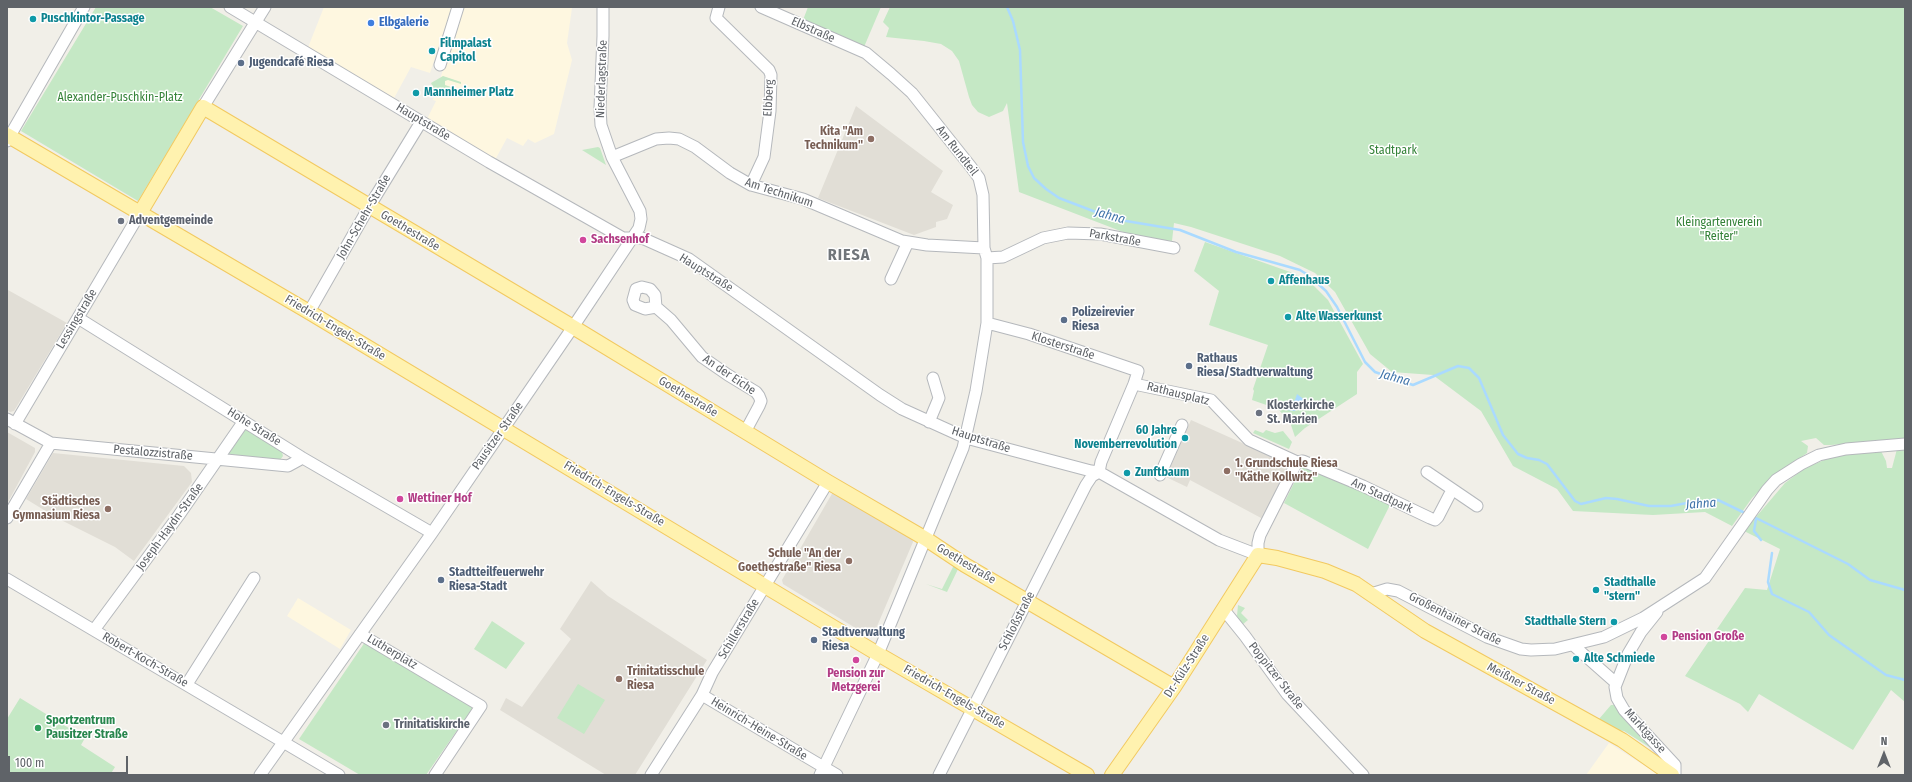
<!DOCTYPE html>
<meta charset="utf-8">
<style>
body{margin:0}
#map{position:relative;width:1912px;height:782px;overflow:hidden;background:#f1efe8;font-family:"Fira Sans Condensed",sans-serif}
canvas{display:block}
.frame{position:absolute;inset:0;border:8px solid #5f6368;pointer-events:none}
.north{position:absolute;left:1864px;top:734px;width:40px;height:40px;-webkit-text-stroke:3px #fff;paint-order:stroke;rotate:0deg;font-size:11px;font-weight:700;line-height:16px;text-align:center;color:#5f6368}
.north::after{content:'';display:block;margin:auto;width:14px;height:18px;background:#5f6368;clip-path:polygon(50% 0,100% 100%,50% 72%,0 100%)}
.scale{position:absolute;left:8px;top:756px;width:120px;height:18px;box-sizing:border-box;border:2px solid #5f6368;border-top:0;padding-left:5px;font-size:12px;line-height:14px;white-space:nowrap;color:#5f6368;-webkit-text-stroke:3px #fff;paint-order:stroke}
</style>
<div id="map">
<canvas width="1912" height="782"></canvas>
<div class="frame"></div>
<div class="north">N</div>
<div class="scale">100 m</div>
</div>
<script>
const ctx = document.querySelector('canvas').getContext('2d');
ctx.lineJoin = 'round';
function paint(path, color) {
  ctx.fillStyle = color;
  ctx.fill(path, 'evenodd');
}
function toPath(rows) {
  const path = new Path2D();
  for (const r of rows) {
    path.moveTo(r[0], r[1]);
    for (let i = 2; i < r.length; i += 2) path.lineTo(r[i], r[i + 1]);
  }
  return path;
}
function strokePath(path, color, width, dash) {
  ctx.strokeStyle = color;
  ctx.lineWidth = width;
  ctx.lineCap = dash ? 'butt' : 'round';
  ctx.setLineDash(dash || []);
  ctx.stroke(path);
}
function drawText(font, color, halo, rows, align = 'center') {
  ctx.font = font + ' "Fira Sans Condensed",sans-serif';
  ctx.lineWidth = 3;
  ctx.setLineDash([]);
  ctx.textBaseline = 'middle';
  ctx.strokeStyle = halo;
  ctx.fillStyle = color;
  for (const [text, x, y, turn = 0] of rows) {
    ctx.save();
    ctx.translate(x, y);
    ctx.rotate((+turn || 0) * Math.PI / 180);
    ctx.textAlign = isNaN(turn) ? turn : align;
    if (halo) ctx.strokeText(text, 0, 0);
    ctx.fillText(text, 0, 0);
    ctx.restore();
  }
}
const commercial = toPath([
 [324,7,452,7,430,73,411,67,393,100,307,50],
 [464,7,572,8,567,43,572,60,554,134,535,143,528,139,523,146,507,138,495,160,426,121,436,101,433,100],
 [298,598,351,630,340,649,287,616],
 [1609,743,1659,775,1586,775]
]);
const education = toPath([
 [856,106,943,171,931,192,953,205,947,219,936,222,936,227,914,235,818,198],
 [8,290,67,323,14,411,10,412,7,410],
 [1191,420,1289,464,1263,519,1190,480,1187,487,1166,477],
 [7,432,35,448,35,452,7,504],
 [53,453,184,466,191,473,192,482,134,561,115,547,57,518,26,499],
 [833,492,912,538,913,542,872,638,783,584,782,580],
 [591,581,608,596,707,660,635,775,606,775,500,710,506,698,522,707,571,639,560,629]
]);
const green = toPath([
 [96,7,210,7,243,26,138,201,21,131],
 [808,7,881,7,864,47,803,20],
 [890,7,1905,7,1905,439,1831,445,1824,445,1816,438,1801,441,1808,446,1807,453,1774,476,1752,498,1732,526,1705,512,1653,515,1573,511,1557,489,1513,466,1481,411,1433,375,1392,372,1370,354,1335,292,1315,273,1280,256,1191,227,1174,223,1172,241,1136,237,1019,192,1007,103,1003,111,989,117,978,112,972,105,969,97,959,61,952,51,941,44,924,41,886,37,889,28,883,22],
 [443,76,461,82,461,84,448,80,445,81,445,85,457,89,457,91,442,92,434,89,431,83],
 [598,147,600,148,606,165,582,150],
 [1205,242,1293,273,1310,282,1328,300,1363,364,1357,372,1357,394,1305,428,1295,437,1290,422,1278,409,1252,400,1254,391,1253,389,1268,345,1209,325,1219,291,1194,271],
 [245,429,282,452,283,456,280,460,228,454],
 [1255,430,1263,433,1266,430,1275,433,1283,431,1292,442,1289,449,1253,433],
 [1905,448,1905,702,1891,690,1853,750,1759,694,1748,712,1740,704,1685,676,1745,588,1767,590,1780,549,1744,531,1785,483,1805,468,1829,458,1854,453,1881,451,1886,461,1887,468,1892,468,1897,449],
 [1303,465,1390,505,1368,549,1284,503],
 [955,563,959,567,947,592,926,584,942,589],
 [1238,605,1245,608,1241,613,1248,620,1242,625,1237,616],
 [492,621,525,643,506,669,474,649],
 [365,642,474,706,426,775,360,775,299,739],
 [578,684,605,700,584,734,557,718],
 [20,698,85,738,81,745,115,767,110,775,7,775,7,719],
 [1611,705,1615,705,1657,752,1624,731,1617,730,1599,719]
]);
const water = toPath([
 [1297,394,1306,401,1306,405,1299,405,1295,411,1287,410,1293,406,1297,405,1290,403,1295,400]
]);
const stream = toPath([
 [1007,7,1013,21,1020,50,1023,142,1028,166,1034,178,1046,189,1059,198,1114,219,1180,230,1236,252,1300,270,1308,275,1326,291,1337,307,1365,362,1375,372,1413,385,1458,366,1469,368,1479,378,1503,435,1518,454,1527,458,1539,460,1547,464,1575,501,1581,504,1606,498,1617,499,1649,506,1671,506,1692,502,1718,500,1747,514],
 [1752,516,1848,564,1870,580,1905,590],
 [1756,519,1754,531,1761,540],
 [1772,553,1768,582,1772,594,1809,612,1829,635,1886,675,1905,680]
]);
const minor = toPath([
 [230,7,489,162,623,238,642,238,689,259,880,395,902,409,966,438,1091,471,1099,472,1219,540,1258,555,1258,543,1260,535,1297,462],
 [719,7,716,18,769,70,771,75,770,111,764,157,751,185],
 [761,7,866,53,891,74,912,93,971,167,979,178,983,195,984,248,987,258,987,323,976,391,963,448,878,654,820,775],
 [440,65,458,7],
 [203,107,265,7],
 [7,141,84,7],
 [612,157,656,139,669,138,679,139,695,147,730,173,751,185,803,199,902,241,927,245,984,248],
 [987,258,1003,257,1043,238,1068,233,1100,234,1174,248],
 [891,279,908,242],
 [656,307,645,309,635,305,633,300,636,289,642,287,650,289,655,295,656,307,671,320,702,357,728,375,756,392,759,396,761,401,759,406,745,432],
 [309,312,369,207,421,122],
 [78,318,301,457,432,533],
 [987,323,1029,334,1138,371,1134,384,1101,462,1099,472],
 [1134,384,1211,400,1249,440,1297,462,1303,461,1363,486,1430,518,1435,520,1438,517,1452,490],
 [7,419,51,443,288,466,299,460,301,457],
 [929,422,939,398,933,378],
 [15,424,140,213],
 [1427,472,1477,506],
 [1160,475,1182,425],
 [7,518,51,443],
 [7,579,339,775],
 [1371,594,1387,589,1398,591,1487,637,1521,649,1531,650,1555,649,1604,637,1643,618,1705,578,1767,490,1776,480,1801,464,1819,455,1846,449,1905,444],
 [1224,610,1245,636,1287,694,1363,775],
 [1657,612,1641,632,1628,654,1615,687,1617,698,1624,710,1675,765,1675,775],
 [94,630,179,515,244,421],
 [360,634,481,706,435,775],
 [1573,645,1616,683],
 [187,684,254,578],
 [702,695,837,775],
 [260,775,432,533,573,327,639,228,641,219,640,211,612,157,601,125,600,108,603,36,603,7],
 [651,775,702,695,712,673,828,482],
 [939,775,1086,485,1092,476,1099,472]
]);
const major = toPath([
 [7,135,309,312,878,654,1087,775],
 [140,213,203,107,573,327,828,482,926,539,965,565,1174,687],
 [1112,775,1174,687,1258,555,1277,558,1325,571,1356,584,1425,631,1622,740,1672,775]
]);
const markers = [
 [33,19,4,"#0f9aa8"],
 [371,23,4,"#3f7fe0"],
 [432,51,4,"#0f9aa8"],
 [241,63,4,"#5c6f8a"],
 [416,93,4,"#0f9aa8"],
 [871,139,4,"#8d6e63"],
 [121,221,4,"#6b7280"],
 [583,240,4,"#d1479c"],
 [1271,281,4,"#0f9aa8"],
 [1288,317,4,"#0f9aa8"],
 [1064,320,4,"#5c6f8a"],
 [1189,366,4,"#5c6f8a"],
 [1259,413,4,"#6b7280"],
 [1185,438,4,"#0f9aa8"],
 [1227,471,4,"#8d6e63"],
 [1127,473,4,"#0f9aa8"],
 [400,499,4,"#d1479c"],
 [108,509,4,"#8d6e63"],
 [849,561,4,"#8d6e63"],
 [441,580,4,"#5c6f8a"],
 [1596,590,4,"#0f9aa8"],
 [1614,622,4,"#0f9aa8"],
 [1664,637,4,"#d1479c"],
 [814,640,4,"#5c6f8a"],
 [1576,659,4,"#0f9aa8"],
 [856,660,4,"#d1479c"],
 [619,679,4,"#8d6e63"],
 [386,725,4,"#6b7280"],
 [38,728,4,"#2e9e5b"]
];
const cultureNames = [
 ["Puschkintor-Passage",41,19],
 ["Filmpalast",440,44],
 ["Capitol",440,58],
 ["Mannheimer Platz",424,93],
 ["Affenhaus",1279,281],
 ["Alte Wasserkunst",1296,317],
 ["60 Jahre",1177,431,"right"],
 ["Novemberrevolution",1177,445,"right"],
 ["Zunftbaum",1135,473],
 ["Stadthalle",1604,583],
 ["\"stern\"",1604,597],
 ["Stadthalle Stern",1606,622,"right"],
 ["Alte Schmiede",1584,659]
];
const shopNames = [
 ["Elbgalerie",379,23]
];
const streetNames = [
 ["Elbstraße",813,30,24],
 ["Niederlagstraße",602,79,-88],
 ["Elbberg",769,98,-87],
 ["Hauptstraße",423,122,31],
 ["Am Rundteil",957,151,52],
 ["Am Technikum",779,193,18],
 ["John-Schehr-Straße",364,217,-60],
 ["Goethestraße",410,231,31],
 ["Parkstraße",1115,238,10],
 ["Hauptstraße",706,273,32],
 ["Lessingstraße",77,319,-59],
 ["Friedrich-Engels-Straße",335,328,31],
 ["Klosterstraße",1063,346,18],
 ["An der Eiche",729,375,34],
 ["Rathausplatz",1178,394,14],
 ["Goethestraße",688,397,31],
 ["Hohe Straße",254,427,32],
 ["Pausitzer Straße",498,436,-55],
 ["Hauptstraße",981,440,18],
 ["Pestalozzistraße",153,453,5],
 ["Friedrich-Engels-Straße",614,494,31],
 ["Am Stadtpark",1382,496,25],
 ["Joseph-Haydn-Straße",170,527,-54],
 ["Goethestraße",966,564,31],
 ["Großenhainer Straße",1455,619,27],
 ["Schloßstraße",1017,621,-63],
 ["Schillerstraße",739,629,-59],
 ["Lutherplatz",392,652,31],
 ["Robert-Koch-Straße",145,660,30],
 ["Dr.-Külz-Straße",1187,666,-57],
 ["Poppitzer Straße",1276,676,52],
 ["Meißner Straße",1521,684,28],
 ["Friedrich-Engels-Straße",954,697,30],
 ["Heinrich-Heine-Straße",759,729,31],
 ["Marktgasse",1645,731,48]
];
const serviceNames = [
 ["Jugendcafé Riesa",249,63],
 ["Polizeirevier",1072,313],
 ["Riesa",1072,327],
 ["Rathaus",1197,359],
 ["Riesa/Stadtverwaltung",1197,373],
 ["Stadtteilfeuerwehr",449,573],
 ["Riesa-Stadt",449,587],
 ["Stadtverwaltung",822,633],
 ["Riesa",822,647]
];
const parkNames = [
 ["Alexander-Puschkin-Platz",120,98],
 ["Stadtpark",1393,151],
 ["Kleingartenverein",1719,223],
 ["\"Reiter\"",1719,237]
];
const educationNames = [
 ["Kita \"Am",863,132],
 ["Technikum\"",863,146],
 ["1. Grundschule Riesa",1235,464,"left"],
 ["\"Käthe Kollwitz\"",1235,478,"left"],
 ["Städtisches",100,502],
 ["Gymnasium Riesa",100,516],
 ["Schule \"An der",841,554],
 ["Goethestraße\" Riesa",841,568],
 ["Trinitatisschule",627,672,"left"],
 ["Riesa",627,686,"left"]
];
const worshipNames = [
 ["Adventgemeinde",129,221],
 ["Klosterkirche",1267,406],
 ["St. Marien",1267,420],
 ["Trinitatiskirche",394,725]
];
const hotelNames = [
 ["Sachsenhof",591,240],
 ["Wettiner Hof",408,499],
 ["Pension Große",1672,637],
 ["Pension zur",856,674,"center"],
 ["Metzgerei",856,688,"center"]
];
const leisureNames = [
 ["Sportzentrum",46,721],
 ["Pausitzer Straße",46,735]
];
const waterNames = [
 ["Jahna",1110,216,16],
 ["Jahna",1395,378,16],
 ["Jahna",1701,504,-4]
];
const districtNames = [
 ["RIESA",849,256]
];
paint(commercial, '#fef7e0');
paint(education, '#e1ded6');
paint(green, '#c5e8c5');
paint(water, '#aadaff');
strokePath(stream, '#aadaff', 2.5);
strokePath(minor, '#b5b8bc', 13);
strokePath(major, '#f2c960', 16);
strokePath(minor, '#fff', 11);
strokePath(major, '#fff2af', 14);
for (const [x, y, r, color] of markers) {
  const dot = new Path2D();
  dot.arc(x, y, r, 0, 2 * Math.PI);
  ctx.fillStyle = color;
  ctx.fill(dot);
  strokePath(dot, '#fff', 1.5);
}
drawText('bold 12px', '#0d838f', '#fff', cultureNames, 'left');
drawText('bold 12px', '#366cbe', '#fff', shopNames, 'left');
drawText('12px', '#5f6368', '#fff', streetNames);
drawText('bold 12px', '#4e5e75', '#fff', serviceNames, 'left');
drawText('12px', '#348238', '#fff', parkNames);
drawText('bold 12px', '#785e54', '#fff', educationNames, 'right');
drawText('bold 12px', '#5b616d', '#fff', worshipNames, 'left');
drawText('bold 12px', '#b23c85', '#fff', hotelNames, 'left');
drawText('bold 12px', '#27864d', '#fff', leisureNames, 'left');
drawText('italic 13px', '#4174aa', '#fff', waterNames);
ctx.letterSpacing = '1px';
drawText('bold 16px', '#70757a', '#fff', districtNames);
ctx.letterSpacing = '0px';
</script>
